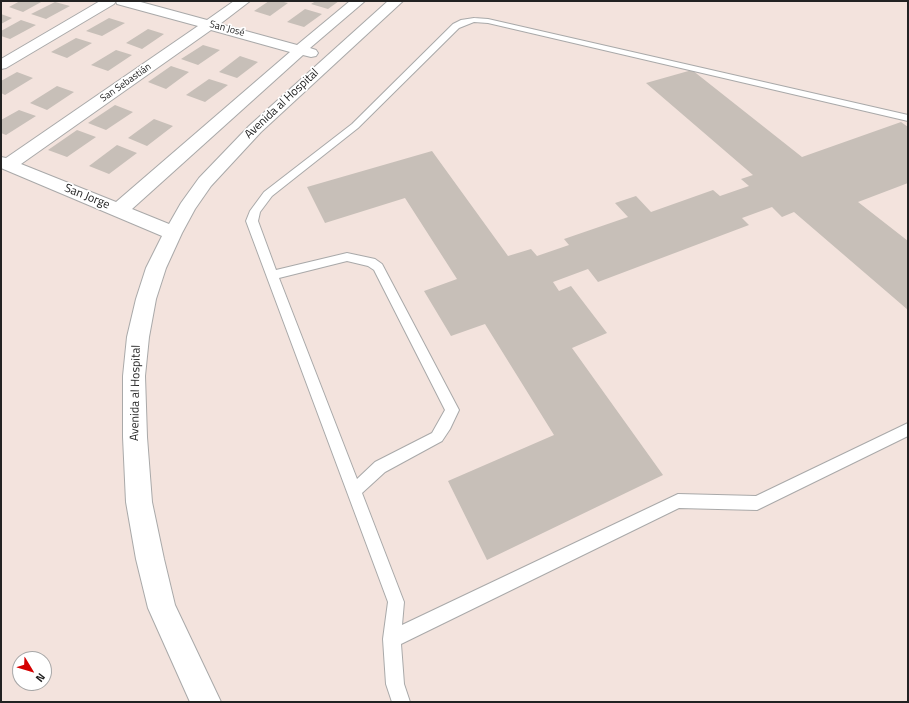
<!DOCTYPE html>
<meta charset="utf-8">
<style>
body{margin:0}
#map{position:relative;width:909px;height:703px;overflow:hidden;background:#f2efe9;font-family:"Titillium Web",sans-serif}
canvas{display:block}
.frame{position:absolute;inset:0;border:2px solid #222;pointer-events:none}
.north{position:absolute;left:12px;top:651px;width:40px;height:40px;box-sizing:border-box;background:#fff;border:1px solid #a7a7a7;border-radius:50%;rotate:128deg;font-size:11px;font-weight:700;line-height:16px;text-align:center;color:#222}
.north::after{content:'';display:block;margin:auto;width:14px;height:18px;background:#d40000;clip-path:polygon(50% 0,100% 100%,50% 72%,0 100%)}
</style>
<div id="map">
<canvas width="909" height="703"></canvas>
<div class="frame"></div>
<div class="north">N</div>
</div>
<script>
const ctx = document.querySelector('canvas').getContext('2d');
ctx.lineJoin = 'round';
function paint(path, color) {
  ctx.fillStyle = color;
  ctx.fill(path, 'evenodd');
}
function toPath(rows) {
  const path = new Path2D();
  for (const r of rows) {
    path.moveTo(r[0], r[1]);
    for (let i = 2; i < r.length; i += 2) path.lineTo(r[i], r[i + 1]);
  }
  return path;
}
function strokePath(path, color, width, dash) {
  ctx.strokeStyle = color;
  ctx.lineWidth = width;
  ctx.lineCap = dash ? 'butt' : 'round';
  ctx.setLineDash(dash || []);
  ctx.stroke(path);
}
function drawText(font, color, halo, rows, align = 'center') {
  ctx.font = font + ' "Titillium Web",sans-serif';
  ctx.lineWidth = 3.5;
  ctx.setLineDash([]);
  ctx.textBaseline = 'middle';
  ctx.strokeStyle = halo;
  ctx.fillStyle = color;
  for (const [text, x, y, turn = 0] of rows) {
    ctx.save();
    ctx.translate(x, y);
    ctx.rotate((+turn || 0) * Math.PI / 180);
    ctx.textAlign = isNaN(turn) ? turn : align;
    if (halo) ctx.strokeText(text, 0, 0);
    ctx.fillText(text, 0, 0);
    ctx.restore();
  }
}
const military = toPath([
 [1,1,908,1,908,702,1,702],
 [20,659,44,659,44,683,20,683]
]);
const building = toPath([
 [20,1,43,1,23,12,9,7],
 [269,1,280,1,288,3,270,16,254,11],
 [316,1,339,1,328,9,311,4],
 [55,2,70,6,46,19,31,14],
 [305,9,322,14,304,27,287,22],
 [1,14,12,18,1,24],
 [109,18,125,23,102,36,86,31],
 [21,20,36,25,10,39,1,36,1,31],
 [148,29,164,34,142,49,126,43],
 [76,38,92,43,67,58,51,52],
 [203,45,220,50,198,65,181,59],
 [116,50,132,55,108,71,91,65],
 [240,56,258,62,237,78,219,72],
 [171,66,189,72,166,89,148,82],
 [692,70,802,157,901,122,908,127,908,183,858,202,908,241,908,310,794,212,782,217,772,207,742,218,749,225,598,282,588,269,553,282,559,291,571,286,607,333,572,348,663,475,487,560,448,481,554,435,485,324,451,336,424,291,457,279,405,198,325,223,307,187,432,151,508,256,531,249,537,256,569,245,564,239,628,217,615,203,636,196,651,212,713,190,720,196,749,186,741,179,753,175,646,83],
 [17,72,33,78,5,95,1,93,1,81],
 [209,79,228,85,205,102,186,95],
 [57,86,74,92,47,110,30,103],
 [115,105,133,112,106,130,88,123],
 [19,110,36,116,6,135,1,133,1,120],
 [154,119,173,126,147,146,128,138],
 [77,130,96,137,67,157,48,150],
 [117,145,137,153,109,174,89,166]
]);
const lane = toPath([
 [474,18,488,19,908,115,908,121,488,23,474,22,459,28,358,128,272,196,260,212,258,221,276,270,347,253,375,259,382,264,459,410,450,429,442,441,385,472,362,493,404,602,402,625,678,494,756,496,908,423,908,436,757,510,679,508,401,644,404,684,410,702,392,702,386,684,383,639,388,602,246,221,250,211,264,192,352,124,453,24,461,20,474,18],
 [347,261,368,266,374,270,445,410,432,433,375,462,357,479,279,278,347,261]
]);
const street = toPath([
 [100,1,137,1,207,20,234,1,250,1,220,24,297,45,350,1,365,1,310,48,316,50,318,53,316,56,311,57,303,55,132,209,169,224,181,203,199,178,249,126,388,1,403,1,261,132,211,186,195,209,182,233,166,268,156,299,149,337,145,376,147,437,152,502,164,559,175,605,221,702,190,702,148,608,136,559,126,502,123,437,123,376,127,337,136,299,146,268,162,236,1,168,1,157,6,158,198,26,117,4,116,1,114,4,6,68,1,69,1,59,100,1],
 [211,30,290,52,116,202,21,164,211,30]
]);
const farStreetnames = [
 ["San José",227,29,15],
 ["San Sebastián",126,83,-35]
];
const streetNames = [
 ["Avenida al Hospital",282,104,-43],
 ["San Jorge",87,197,22],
 ["Avenida al Hospital",136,393,-89]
];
paint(military, '#f3e3dd');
paint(building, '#c7bfb8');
strokePath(lane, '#a9a9a9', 2);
strokePath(street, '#a9a9a9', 2);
paint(lane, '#fff');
paint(street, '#fff');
drawText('10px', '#222', '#fff', farStreetnames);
drawText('12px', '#222', '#fff', streetNames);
</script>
